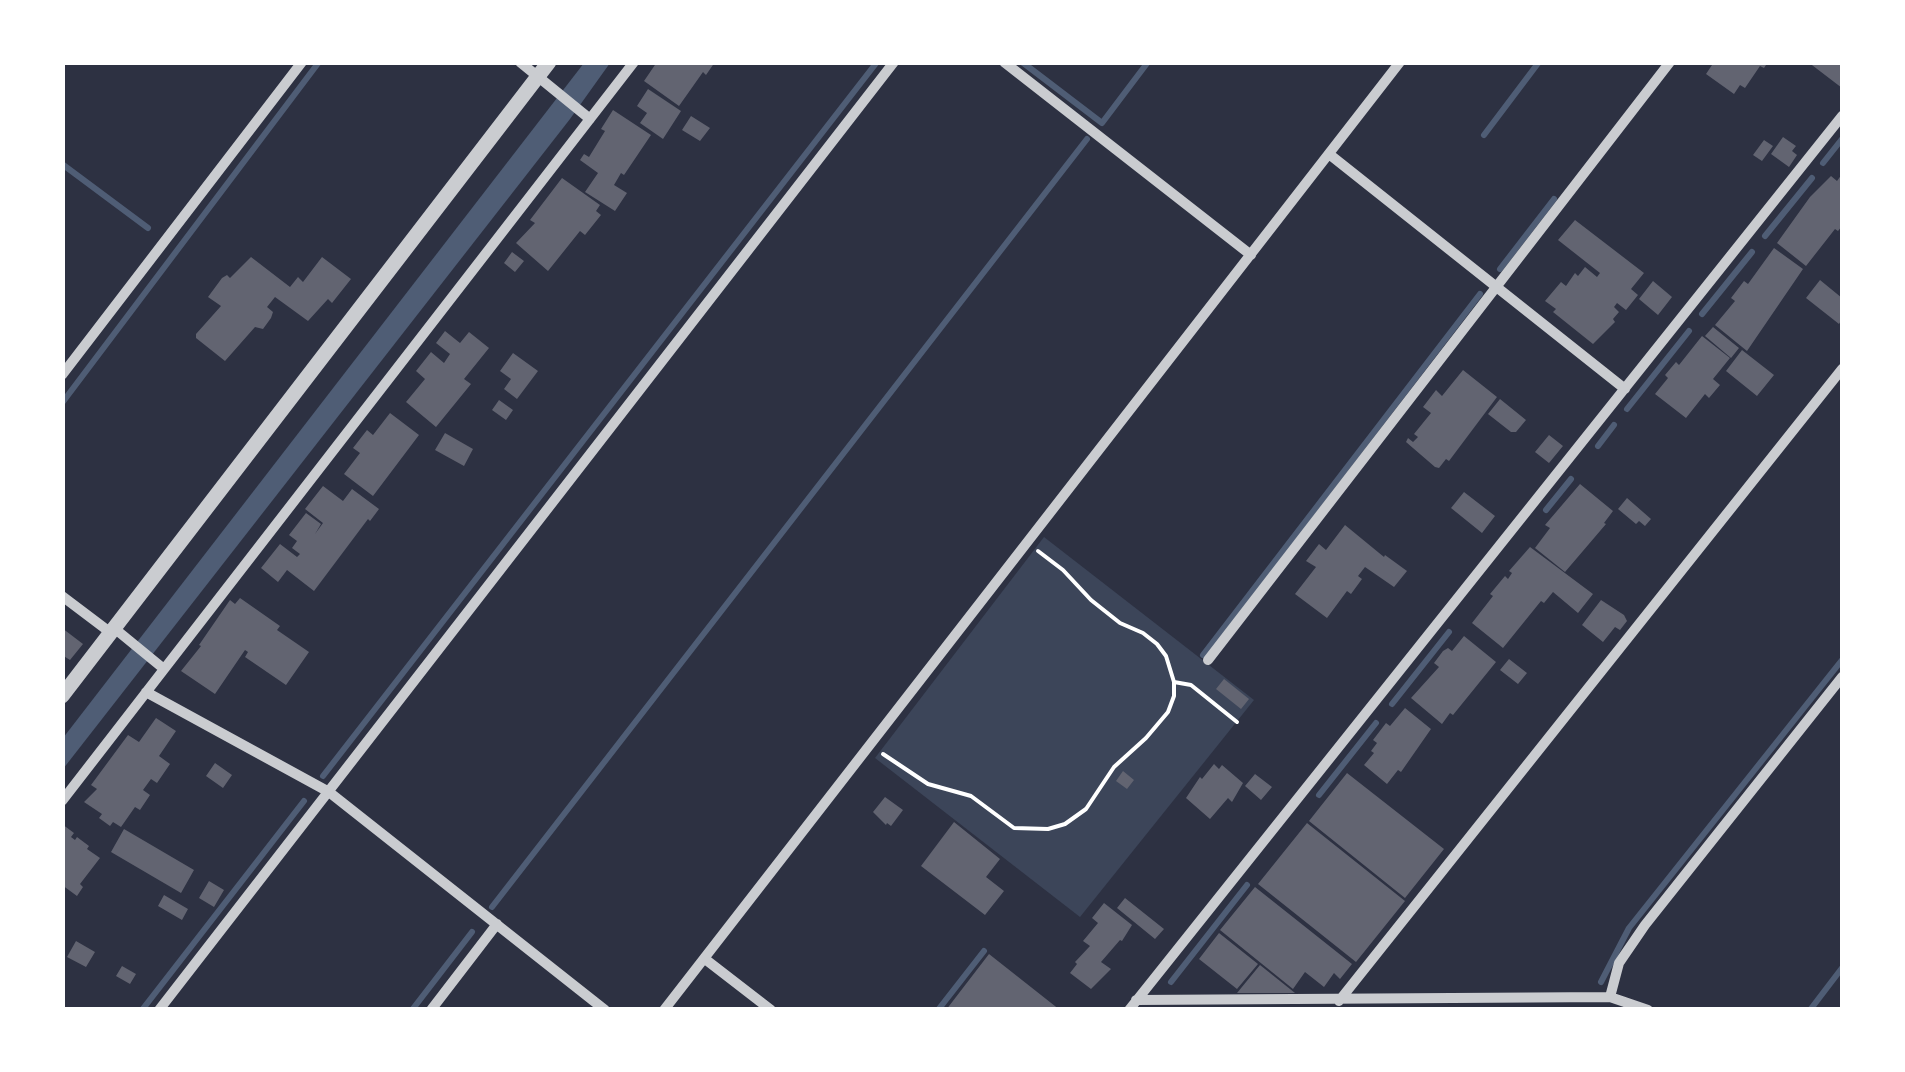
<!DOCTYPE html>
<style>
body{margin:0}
#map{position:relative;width:1905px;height:1072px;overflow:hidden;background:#2d3142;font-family:Mulish,sans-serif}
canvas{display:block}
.frame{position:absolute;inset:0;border:65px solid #fff;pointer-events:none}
</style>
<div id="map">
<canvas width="1905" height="1072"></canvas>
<div class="frame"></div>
</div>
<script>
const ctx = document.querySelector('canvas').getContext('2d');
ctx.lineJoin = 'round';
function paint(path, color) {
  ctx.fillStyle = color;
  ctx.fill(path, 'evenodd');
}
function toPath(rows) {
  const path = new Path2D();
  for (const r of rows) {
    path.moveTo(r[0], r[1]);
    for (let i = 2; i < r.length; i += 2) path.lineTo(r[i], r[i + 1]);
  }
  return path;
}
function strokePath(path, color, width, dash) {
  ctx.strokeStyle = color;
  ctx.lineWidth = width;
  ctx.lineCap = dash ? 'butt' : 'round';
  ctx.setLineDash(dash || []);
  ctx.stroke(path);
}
const green = toPath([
 [1044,537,1254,700,1080,917,875,758]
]);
const water = toPath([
 [584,63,610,63,570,119,63,769,63,738]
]);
const stream = toPath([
 [1022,62,1102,123,1148,62],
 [1484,135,1539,62],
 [1823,163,1842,139],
 [62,164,148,228],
 [1765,236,1812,178],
 [1500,269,1554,199],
 [1702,314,1752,252],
 [62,403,319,62],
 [1627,409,1689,331],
 [1598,446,1614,425],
 [1546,510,1571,479],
 [1203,655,1480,294],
 [1392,704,1449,632],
 [323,776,877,62],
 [1319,795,1376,723],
 [492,907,1087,139],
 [1171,982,1247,885],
 [1601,982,1629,928,1842,660],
 [142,1010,304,801],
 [412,1010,472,932],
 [938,1010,984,951],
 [1810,1010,1842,968]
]);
const building = toPath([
 [657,62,715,62,706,75,703,72,679,106,644,81],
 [1714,62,1768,62,1764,68,1760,66,1745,88,1740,85,1734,94,1706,74],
 [1808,62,1842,62,1842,88],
 [648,89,681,111,663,139,640,123,647,113,637,106],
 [613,110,651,135,624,175,621,173,614,185,627,193,615,211,585,192,598,173,580,160,584,154,589,157,605,131,601,129],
 [691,116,710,128,700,141,682,130],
 [1783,137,1796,146,1792,151,1797,155,1789,167,1771,154],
 [1764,140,1773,146,1762,161,1753,155],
 [1842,174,1842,226,1838,231,1835,229,1806,266,1777,243,1810,197,1831,176,1837,181],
 [562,178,600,205,596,211,601,215,585,235,580,231,548,271,516,243,535,223,530,220],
 [1575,220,1644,273,1631,289,1638,295,1626,310,1617,303,1614,307,1619,312,1613,319,1615,322,1593,344,1553,312,1556,309,1545,301,1561,282,1566,286,1575,273,1578,276,1585,267,1597,277,1600,273,1558,240],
 [1774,248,1803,269,1747,351,1715,325,1735,301,1731,298,1744,281,1748,284],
 [512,252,524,261,515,272,504,263],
 [251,257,290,287,298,277,303,282,322,257,351,279,332,303,328,299,308,321,275,297,267,307,273,312,271,318,263,329,255,327,225,361,196,338,196,334,221,306,208,297,222,278,227,275,230,278],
 [1820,280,1842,298,1842,319,1839,324,1806,298],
 [1653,281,1672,297,1658,315,1639,299],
 [1713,327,1739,348,1731,358,1705,336],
 [445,331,460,343,469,332,489,348,464,379,471,384,436,427,406,402,425,379,416,371,431,352,444,363,450,354,436,343],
 [1702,336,1730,358,1713,379,1720,385,1709,398,1705,394,1686,418,1655,394,1668,378,1665,375,1676,362,1679,365],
 [1742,350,1774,375,1757,396,1726,371],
 [513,353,538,371,517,399,504,389,511,379,500,371],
 [1463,370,1497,397,1449,461,1446,459,1439,468,1435,467,1406,442,1408,438,1413,442,1418,437,1414,434,1431,413,1423,407,1436,390,1442,396],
 [1500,399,1526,420,1516,432,1511,432,1488,414],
 [499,400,513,410,506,420,492,410],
 [390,413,419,435,373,496,344,474,360,453,353,448,367,430,373,435],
 [445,433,473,449,464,466,435,450],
 [1549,435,1563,446,1549,463,1535,452],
 [1580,484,1613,511,1604,523,1606,524,1565,572,1535,548,1550,528,1545,525],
 [323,486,343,501,352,489,379,509,370,521,368,519,314,591,287,570,278,582,261,568,280,544,297,557,300,554,292,548,297,541,289,535,306,513,321,524,315,534,323,523,305,509],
 [1464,492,1495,516,1482,533,1451,508],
 [1627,498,1651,519,1645,526,1639,521,1636,524,1618,509],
 [1345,525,1384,557,1385,555,1407,571,1394,587,1365,567,1358,576,1362,579,1351,594,1347,591,1327,618,1295,594,1316,567,1306,561,1319,544,1326,550],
 [1530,547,1593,594,1578,613,1553,592,1544,603,1541,601,1503,648,1472,623,1493,596,1490,594,1505,576,1508,579,1512,573,1509,571],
 [240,598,280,626,277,630,309,652,286,685,245,657,248,652,245,650,215,694,181,671,201,646,199,645,230,600,235,604],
 [1601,600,1624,615,1627,621,1620,630,1615,627,1603,642,1582,625],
 [62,628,83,644,70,660,62,655],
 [1464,636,1496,662,1453,715,1450,713,1442,724,1411,698,1439,667,1434,663,1443,651,1448,648,1452,651],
 [1509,659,1527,673,1518,684,1500,670],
 [1224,679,1249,699,1241,709,1216,689],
 [1405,708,1431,729,1401,772,1398,770,1387,784,1364,765,1374,753,1371,751,1377,743,1373,740,1386,723,1390,726],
 [156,718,176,731,159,756,170,764,157,783,151,779,143,790,150,795,140,810,135,807,121,827,113,822,110,826,99,818,102,814,84,802,97,789,91,785,128,735,139,742],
 [215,763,232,775,223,788,206,776],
 [1214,764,1219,769,1222,765,1243,783,1232,802,1228,798,1210,819,1186,798,1200,777,1202,779],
 [1123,771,1134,780,1127,789,1116,781],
 [1347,773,1444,849,1405,898,1309,821],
 [1255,774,1272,787,1261,800,1245,786],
 [885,797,903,810,891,826,887,823,886,825,873,812],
 [954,822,1000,859,986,877,1004,891,985,915,921,866],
 [1307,823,1405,901,1356,962,1258,884],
 [62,824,74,833,71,837,75,840,77,837,89,846,87,849,100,858,80,884,83,887,77,896,62,885],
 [124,829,194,870,181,893,111,852],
 [209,881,224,890,214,907,199,898],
 [1255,887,1352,964,1340,979,1334,973,1324,987,1305,972,1293,989,1220,930],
 [164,895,188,909,182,920,158,906],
 [1125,898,1164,929,1155,939,1117,908],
 [1104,903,1132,925,1122,941,1120,940,1101,962,1111,969,1091,989,1070,973,1077,964,1075,962,1090,946,1083,941,1098,923,1092,918],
 [1219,933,1258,964,1237,989,1199,959],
 [76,941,95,952,86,967,67,957],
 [989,954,1060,1010,946,1010],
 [1260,965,1295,993,1237,993],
 [122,966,136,974,130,984,116,976]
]);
const path = toPath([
 [1174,682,1191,685,1237,722],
 [883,754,928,784,971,796,1014,828,1048,829,1065,824,1086,809,1114,767,1146,738,1168,712,1174,696,1174,682,1166,656,1157,644,1143,633,1120,623,1091,600,1063,570,1038,551]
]);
const minor = toPath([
 [520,62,590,119],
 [1004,62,1251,255],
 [1329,154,1625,389],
 [62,375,302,62],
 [62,596,111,633],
 [114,628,164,669],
 [1208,660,1670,62],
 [146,692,329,792,605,1010],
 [62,801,634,62],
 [705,959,771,1010],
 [1610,997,1619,963,1645,925,1842,677],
 [1136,1000,1610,997,1648,1010],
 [1339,1001,1842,369],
 [159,1010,894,62],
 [431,1010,497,924],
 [664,1010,1400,62],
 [1129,1010,1842,116]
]);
const tertiary = toPath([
 [62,696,549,62]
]);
paint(green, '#3c4559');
paint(water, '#4f5d75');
strokePath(stream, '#4f5d75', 6);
paint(building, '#626471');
strokePath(path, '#fff', 4);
strokePath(minor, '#caccd0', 10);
strokePath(tertiary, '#caccd0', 15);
</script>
